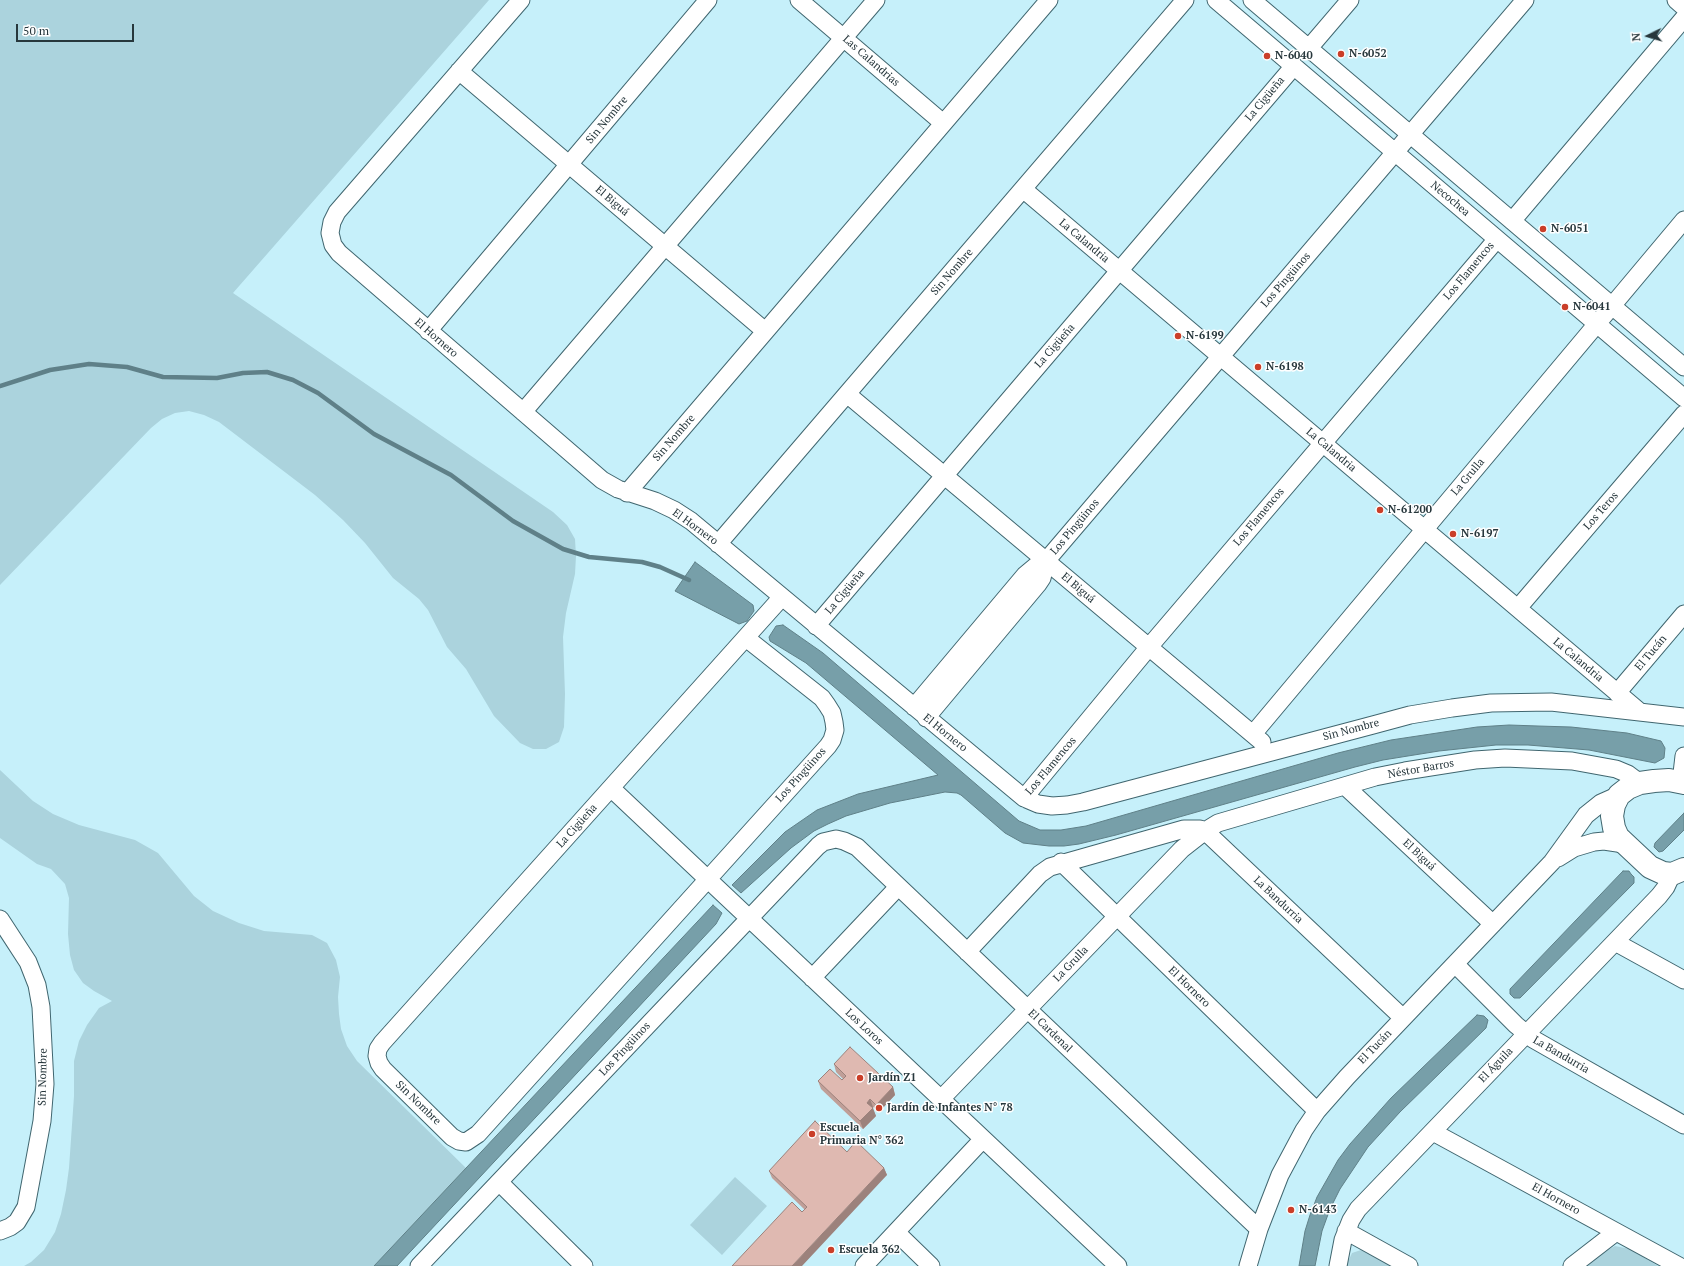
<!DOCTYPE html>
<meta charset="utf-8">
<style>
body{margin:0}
#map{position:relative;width:1684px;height:1266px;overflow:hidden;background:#c6f0fa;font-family:"PT Serif",serif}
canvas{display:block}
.north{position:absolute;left:1628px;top:16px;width:40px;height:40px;-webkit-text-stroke:3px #fff;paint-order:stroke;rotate:265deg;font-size:11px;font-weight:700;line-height:16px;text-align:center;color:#27373c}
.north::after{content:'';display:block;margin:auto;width:14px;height:18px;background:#27373c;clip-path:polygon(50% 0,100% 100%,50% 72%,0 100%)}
.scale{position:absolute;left:16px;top:24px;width:118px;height:18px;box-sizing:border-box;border:2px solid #27373c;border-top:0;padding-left:5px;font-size:12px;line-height:14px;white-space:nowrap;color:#27373c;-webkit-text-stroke:3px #fff;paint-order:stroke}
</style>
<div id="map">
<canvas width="1684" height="1266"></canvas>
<div class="north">N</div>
<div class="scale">50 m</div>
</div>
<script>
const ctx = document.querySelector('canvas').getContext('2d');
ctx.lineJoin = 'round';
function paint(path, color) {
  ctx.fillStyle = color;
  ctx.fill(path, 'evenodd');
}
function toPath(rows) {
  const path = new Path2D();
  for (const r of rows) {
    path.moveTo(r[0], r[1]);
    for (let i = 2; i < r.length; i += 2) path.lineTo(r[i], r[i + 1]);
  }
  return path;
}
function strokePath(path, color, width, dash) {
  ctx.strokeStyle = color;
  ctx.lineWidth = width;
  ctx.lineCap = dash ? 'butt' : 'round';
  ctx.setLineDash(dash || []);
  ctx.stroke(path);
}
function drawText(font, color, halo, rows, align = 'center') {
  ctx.font = font + ' "PT Serif",serif';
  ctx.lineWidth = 3;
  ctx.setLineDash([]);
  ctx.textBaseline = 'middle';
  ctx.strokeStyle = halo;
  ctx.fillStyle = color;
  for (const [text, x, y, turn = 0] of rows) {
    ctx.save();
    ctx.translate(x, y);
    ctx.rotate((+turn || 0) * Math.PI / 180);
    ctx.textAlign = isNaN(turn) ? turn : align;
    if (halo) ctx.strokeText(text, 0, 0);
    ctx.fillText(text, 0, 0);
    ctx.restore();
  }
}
const green = toPath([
 [0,0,489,0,233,293,553,512,567,525,575,539,576,556,575,574,566,613,563,637,565,694,564,727,559,742,546,749,533,749,520,743,494,716,466,669,447,647,428,610,419,599,393,578,365,543,343,520,315,495,219,422,204,415,189,411,175,413,162,419,151,428,0,585],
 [0,770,33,801,53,814,79,825,135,840,158,853,194,896,213,911,239,923,264,931,312,935,327,943,336,960,340,977,338,997,339,1014,341,1029,347,1046,357,1061,466,1168,374,1266,24,1266,31,1262,44,1250,55,1232,61,1214,66,1190,69,1168,74,1096,74,1061,79,1041,87,1025,99,1008,112,1001,94,991,83,983,74,970,70,955,68,934,69,898,65,884,51,869,37,864,0,838],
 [735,1177,767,1206,722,1255,690,1225],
 [1615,1246,1630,1249,1658,1266,1586,1266,1606,1251],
 [1361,1250,1366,1251,1393,1266,1346,1266,1352,1253]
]);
const water = toPath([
 [695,562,753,605,754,611,747,621,739,624,675,591,695,562],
 [783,625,823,653,1019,821,1040,830,1061,830,1086,826,1338,753,1391,740,1477,727,1509,725,1538,726,1571,727,1627,733,1661,741,1665,748,1664,758,1655,763,1589,750,1528,745,1496,745,1439,751,1383,760,1355,767,1116,835,1079,844,1064,846,1049,846,1023,843,1005,833,961,795,957,793,945,792,890,803,846,816,828,824,814,831,791,848,741,893,732,885,785,832,817,810,858,794,938,775,806,663,770,641,769,637,776,626,783,625],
 [1684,813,1684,830,1663,851,1659,852,1654,847,1655,843,1684,813],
 [1623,871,1629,871,1631,874,1634,877,1634,883,1520,998,1514,998,1510,994,1510,989,1623,871],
 [713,905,722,913,716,924,397,1266,374,1266,713,905],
 [1477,1015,1484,1016,1488,1020,1486,1028,1400,1112,1368,1147,1340,1189,1330,1209,1322,1231,1315,1266,1299,1266,1305,1231,1310,1215,1317,1197,1338,1160,1350,1144,1391,1098,1477,1015]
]);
const stream = toPath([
 [0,386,50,370,89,364,127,367,163,377,217,378,243,373,267,372,293,380,318,393,374,434,451,475,513,521,563,549,589,557,642,562,660,567,689,580]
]);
const street = toPath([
 [521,0,337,212,332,222,330,233,333,245,339,253,602,480,618,489,655,501,674,510,691,521,1024,798,1038,804,1052,806,1067,805,1083,802,1373,725,1410,715,1452,708,1491,703,1551,702,1684,717],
 [799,0,943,123],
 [1216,0,1684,398],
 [1252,0,1684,367],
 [1676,0,1684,7],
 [1309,48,1350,0],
 [459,71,765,331],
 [1023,189,1640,712],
 [1512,221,1684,18],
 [428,331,708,0],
 [847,394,1262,742],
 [523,412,876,0],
 [627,493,1049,0],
 [718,544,1185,0],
 [1518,608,1684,414],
 [816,626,1294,66],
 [746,638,822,698,827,705,832,713,834,722,835,730,832,740,828,746,478,1134,466,1142,459,1141,452,1137,383,1069,379,1063,377,1056,378,1049,382,1043,782,597],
 [1617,693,1684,614],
 [914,707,1025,575,1037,565,1046,561,1525,0],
 [926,718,1038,584,1042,578,1046,561],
 [1253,734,1684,220],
 [1681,782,1684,756],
 [1345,786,1493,924],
 [611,788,1118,1266],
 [1024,798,1149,647,1497,239],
 [1558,858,1574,848,1594,842,1604,841,1624,844],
 [1061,862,1317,1111],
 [0,919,28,962,37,985,41,1007,45,1084,42,1121,26,1207,17,1222,10,1227,0,1231],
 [1615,942,1684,980],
 [967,952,1040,874,1050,867,1184,829,1200,829,1205,831,1403,1018],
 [1455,964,1516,1025,1533,1039,1684,1125],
 [812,978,898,887],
 [941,1099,1182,849,1205,831,1218,823,1375,777,1405,771,1475,760,1505,758,1572,761,1616,769,1628,774,1640,783],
 [1433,1132,1679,1266],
 [499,1182,584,1266],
 [1346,1231,1409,1266],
 [896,1232,931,1266],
 [419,1266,818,846,823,842,836,839,844,841,857,847,1259,1229],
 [864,1266,983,1139],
 [1248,1266,1259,1229,1280,1175,1304,1130,1317,1111,1347,1077,1552,862,1586,815,1601,803,1619,795],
 [1338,1266,1343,1240,1351,1220,1358,1209,1659,896,1666,887,1672,874],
 [1572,1266,1616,1232]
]);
const secondary = toPath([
 [1684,783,1669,780,1654,781,1640,783,1628,788,1619,795,1614,805,1612,816,1614,828,1618,837,1650,867,1663,873,1672,874,1684,869]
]);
const wall = toPath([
 [834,1064,893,1087,895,1095,879,1112,873,1107,872,1108,876,1116,863,1129,821,1089,818,1081,842,1080,843,1079,836,1072],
 [847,1152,884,1168,887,1175,802,1212,805,1210,772,1178,769,1171]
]);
const shadedWall = toPath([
 [893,1087,895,1095,879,1112,876,1105],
 [870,1099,873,1107,870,1111,867,1103],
 [873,1108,876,1116,863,1129,860,1121],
 [884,1168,887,1175,802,1266,792,1266]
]);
const building = toPath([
 [850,1047,893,1087,876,1105,870,1099,867,1103,873,1108,860,1121,818,1081,830,1069,842,1080,846,1076,834,1064,850,1047],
 [815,1121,847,1152,856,1141,884,1168,792,1266,732,1266,792,1202,802,1212,807,1207,769,1171,815,1121]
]);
const markers = [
 [1341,54,4,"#ca3e28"],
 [1267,56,4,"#ca3e28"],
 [1543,229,4,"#ca3e28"],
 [1565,307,4,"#ca3e28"],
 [1178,336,4,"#ca3e28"],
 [1258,367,4,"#ca3e28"],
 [1380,510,4,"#ca3e28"],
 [1453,534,4,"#ca3e28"],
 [860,1078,4,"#ca3e28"],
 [879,1108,4,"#ca3e28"],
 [812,1134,4,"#ca3e28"],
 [1291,1210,4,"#ca3e28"],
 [831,1250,4,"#ca3e28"]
];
const poiNames = [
 ["N-6052",1349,54],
 ["N-6040",1275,56],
 ["N-6051",1551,229],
 ["N-6041",1573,307],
 ["N-6199",1186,336],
 ["N-6198",1266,367],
 ["N-61200",1388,510],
 ["N-6197",1461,534],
 ["Jardín Z1",868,1078],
 ["Jardín de Infantes N° 78",887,1108],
 ["Escuela",820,1128],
 ["Primaria N° 362",820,1141],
 ["N-6143",1299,1210],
 ["Escuela 362",839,1250]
];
const streetNames = [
 ["Las Calandrias",871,61,41],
 ["La Cigüeña",1265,99,-50],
 ["Sin Nombre",607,120,-50],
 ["Necochea",1450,199,40],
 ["El Biguá",612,201,40],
 ["La Calandria",1084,241,40],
 ["Los Flamencos",1469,271,-50],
 ["Sin Nombre",952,272,-49],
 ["Los Pingüinos",1286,280,-49],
 ["El Hornero",436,338,41],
 ["La Cigüeña",1055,346,-49],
 ["Sin Nombre",674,438,-49],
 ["La Calandria",1331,450,40],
 ["La Grulla",1468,477,-50],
 ["Los Teros",1601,511,-49],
 ["Los Flamencos",1259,517,-50],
 ["El Hornero",695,527,36],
 ["Los Pingüinos",1075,527,-50],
 ["El Biguá",1078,588,40],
 ["La Cigüeña",845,592,-50],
 ["El Tucán",1651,653,-50],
 ["La Calandria",1578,660,40],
 ["Sin Nombre",1351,730,-15],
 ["El Hornero",945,733,39],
 ["Los Flamencos",1051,766,-50],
 ["Néstor Barros",1421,769,-10],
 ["Los Pingüinos",801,775,-48],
 ["La Cigüeña",577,826,-48],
 ["El Biguá",1419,855,43],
 ["La Bandurria",1278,900,43],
 ["La Grulla",1071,964,-46],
 ["El Hornero",1189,987,44],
 ["Los Loros",864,1027,43],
 ["El Cardenal",1050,1031,44],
 ["El Tucán",1375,1047,-46],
 ["Los Pingüinos",625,1049,-47],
 ["La Bandurria",1561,1055,30],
 ["El Águila",1496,1065,-46],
 ["Sin Nombre",43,1077,-89],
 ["Sin Nombre",418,1103,44],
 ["El Hornero",1556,1199,29]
];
paint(green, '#abd3dd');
paint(water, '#779fa9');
strokePath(water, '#5f8088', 1);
strokePath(stream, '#5f8088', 4.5);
strokePath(street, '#40666f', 19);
strokePath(secondary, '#40666f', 24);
strokePath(street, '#fff', 17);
strokePath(secondary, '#fff', 22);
paint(wall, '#c09f98');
paint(shadedWall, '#9c827c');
paint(building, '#dfb9b1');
strokePath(building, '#9c827c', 1);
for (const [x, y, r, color] of markers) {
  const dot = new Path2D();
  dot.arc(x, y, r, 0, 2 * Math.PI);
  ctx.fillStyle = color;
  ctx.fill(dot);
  strokePath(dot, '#fff', 1.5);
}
drawText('bold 11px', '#27373c', '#fff', poiNames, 'left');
drawText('11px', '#27373c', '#fff', streetNames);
</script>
